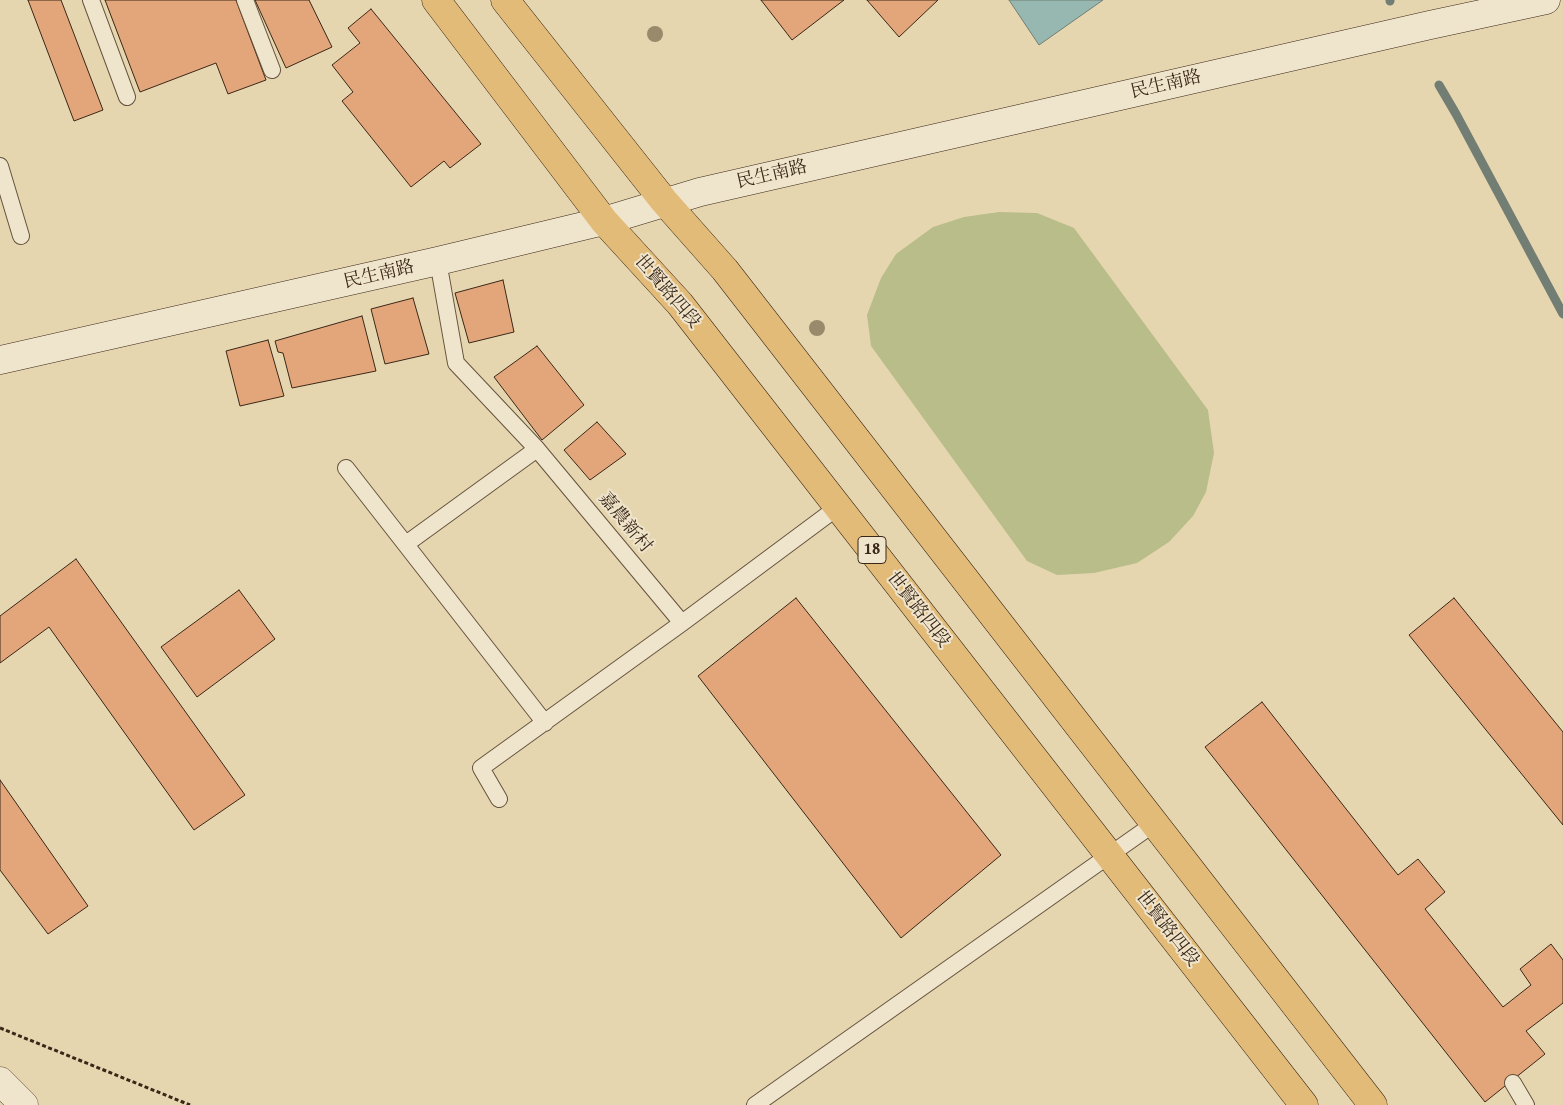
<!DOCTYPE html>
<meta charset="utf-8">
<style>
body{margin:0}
canvas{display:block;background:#e6d6b0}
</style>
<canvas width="1563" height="1105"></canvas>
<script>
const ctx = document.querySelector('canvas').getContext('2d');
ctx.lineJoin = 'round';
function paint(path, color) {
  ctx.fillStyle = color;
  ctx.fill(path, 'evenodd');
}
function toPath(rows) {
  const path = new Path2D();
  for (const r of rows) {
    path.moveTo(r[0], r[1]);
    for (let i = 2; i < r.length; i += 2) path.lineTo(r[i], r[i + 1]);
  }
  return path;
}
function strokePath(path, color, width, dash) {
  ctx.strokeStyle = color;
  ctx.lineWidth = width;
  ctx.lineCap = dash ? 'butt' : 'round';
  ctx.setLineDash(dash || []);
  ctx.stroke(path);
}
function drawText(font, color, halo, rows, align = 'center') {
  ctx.font = font + ' "Gentium Book Plus","Noto Serif TC",serif';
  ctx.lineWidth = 4;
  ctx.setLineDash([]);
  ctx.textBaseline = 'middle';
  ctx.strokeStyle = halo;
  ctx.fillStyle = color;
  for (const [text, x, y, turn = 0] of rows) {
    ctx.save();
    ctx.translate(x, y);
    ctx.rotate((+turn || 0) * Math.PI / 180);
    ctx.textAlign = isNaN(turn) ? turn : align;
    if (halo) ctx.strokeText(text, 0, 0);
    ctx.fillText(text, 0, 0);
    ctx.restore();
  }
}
const green = toPath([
 [999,212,1037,213,1074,228,1208,410,1214,453,1206,492,1193,516,1169,542,1137,563,1094,573,1057,575,1027,561,871,346,867,315,881,278,896,254,933,227,964,217]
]);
const water = toPath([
 [1009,0,1103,0,1039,45,1009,0]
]);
const stream = toPath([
 [1390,0,1390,1],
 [1439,85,1456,114,1563,314]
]);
const building = toPath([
 [28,0,61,0,103,110,74,121,28,0],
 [105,0,236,0,266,80,228,94,216,63,140,92,105,0],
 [255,0,309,0,332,47,286,68,255,0],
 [761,0,844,0,792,40,761,0],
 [867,0,938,0,899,37,867,0],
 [371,9,481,144,450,168,444,161,411,187,342,101,353,92,332,65,360,43,348,28,371,9],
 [503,280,514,332,469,343,455,293,503,280],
 [413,298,429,354,385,364,371,309,413,298],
 [362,316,376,371,292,388,283,353,278,352,275,341,362,316],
 [268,340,284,396,240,406,226,351,268,340],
 [537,346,584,405,542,440,494,377,537,346],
 [597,422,626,454,590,480,564,450,597,422],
 [76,559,245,795,194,830,49,627,0,663,0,616,76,559],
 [239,590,275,639,197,697,161,647,239,590],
 [796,598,1001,855,901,938,698,676,796,598],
 [1454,598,1563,732,1563,825,1409,635,1454,598],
 [1262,702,1398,875,1418,859,1445,892,1425,909,1503,1007,1531,985,1520,969,1551,944,1563,960,1563,1003,1526,1031,1545,1054,1485,1102,1205,747,1262,702],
 [0,780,88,906,48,934,0,870,0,780]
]);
const path = toPath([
 [0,1028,190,1105]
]);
const lane = toPath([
 [91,0,127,97],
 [245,0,272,70],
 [0,166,21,236],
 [438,261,456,363,537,449,682,623],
 [346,468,545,723],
 [406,544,537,449],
 [499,799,481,768,682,623,838,507],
 [1513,1083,1526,1105],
 [755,1105,1155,823]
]);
const street = toPath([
 [0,1081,24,1105]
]);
const secondary = toPath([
 [0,360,438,261,604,221,700,192,1430,25,1546,0]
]);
const primary = toPath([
 [436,0,604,221,680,304,1304,1105],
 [505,0,664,201,725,270,1373,1105]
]);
const trees = [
 [655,34],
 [817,328]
];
const shields = [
 [872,550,28]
];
const shieldNames = [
 ["18",872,550]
];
const streetNames = [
 ["民生南路",1166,85,-13],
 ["民生南路",772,175,-13],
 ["民生南路",379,275,-13],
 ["世賢路四段",667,292,49],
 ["嘉農新村",625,523,50],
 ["世賢路四段",918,610,52],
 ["世賢路四段",1167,929,52]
];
paint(green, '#b8bd89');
paint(water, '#97b8b0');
strokePath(water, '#727e73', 1);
strokePath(stream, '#727e73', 9);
paint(building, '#e3a67b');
strokePath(building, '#3a2717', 1);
strokePath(lane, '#65533d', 18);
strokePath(street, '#65533d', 29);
strokePath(secondary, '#3a2717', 29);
strokePath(primary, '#3a2717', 29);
strokePath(path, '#3a2717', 3, [4, 2.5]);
strokePath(lane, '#efe4cc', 16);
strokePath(street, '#efe4cc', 28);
strokePath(secondary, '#efe4cc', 28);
strokePath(primary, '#e3bb78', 28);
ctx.fillStyle = '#998a6c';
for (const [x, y] of trees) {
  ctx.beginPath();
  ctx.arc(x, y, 8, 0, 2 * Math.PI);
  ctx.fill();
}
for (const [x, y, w] of shields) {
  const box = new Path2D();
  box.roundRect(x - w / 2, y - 13.5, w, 27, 4);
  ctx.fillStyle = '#efe4cc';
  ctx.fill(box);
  strokePath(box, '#3a2717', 1);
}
drawText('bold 16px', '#3a2717', null, shieldNames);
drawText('18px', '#3a2717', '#efe4cc', streetNames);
</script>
